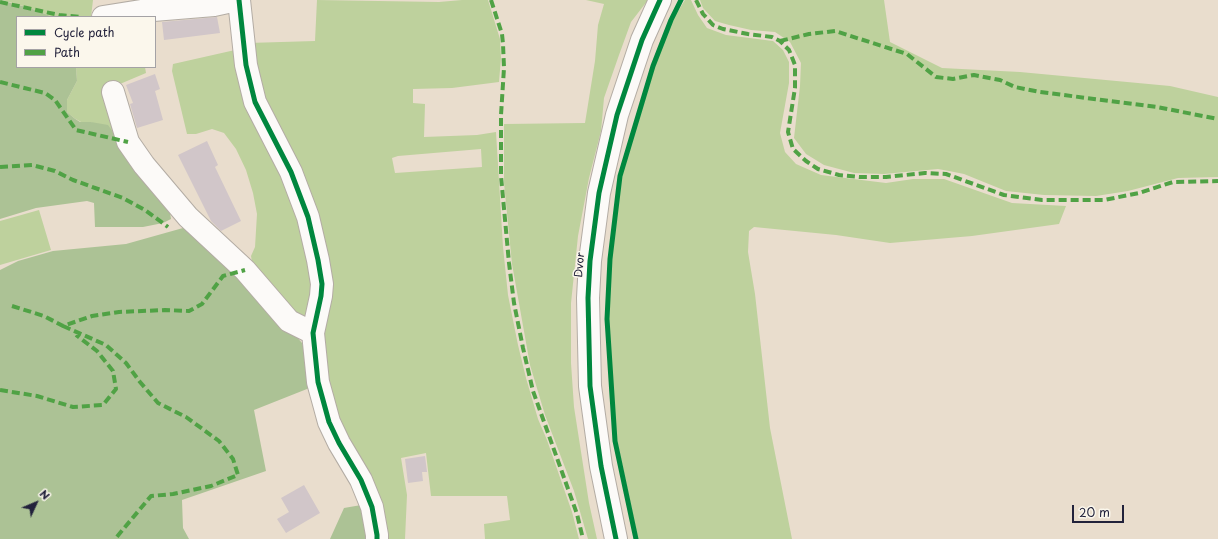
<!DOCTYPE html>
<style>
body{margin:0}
#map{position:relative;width:1218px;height:539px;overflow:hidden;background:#e9ddcd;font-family:"Playpen Sans",sans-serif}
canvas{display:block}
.legend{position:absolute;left:16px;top:16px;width:140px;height:52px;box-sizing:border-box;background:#fbf7ec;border:1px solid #a4a2a5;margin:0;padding:5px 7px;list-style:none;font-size:12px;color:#22223b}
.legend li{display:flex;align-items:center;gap:8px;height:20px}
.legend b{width:20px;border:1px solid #a4a2a5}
.north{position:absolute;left:16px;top:483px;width:40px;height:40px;-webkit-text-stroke:3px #fbf7ec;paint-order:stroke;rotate:46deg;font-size:11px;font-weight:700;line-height:16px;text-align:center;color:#22223b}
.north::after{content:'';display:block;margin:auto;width:14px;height:18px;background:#22223b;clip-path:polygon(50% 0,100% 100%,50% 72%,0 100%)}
.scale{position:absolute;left:1072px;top:505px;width:52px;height:18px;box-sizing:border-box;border:2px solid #22223b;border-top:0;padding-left:5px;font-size:12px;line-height:14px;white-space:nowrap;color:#22223b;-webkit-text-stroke:3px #fbf7ec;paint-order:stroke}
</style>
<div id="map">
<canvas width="1218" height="539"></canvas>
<ul class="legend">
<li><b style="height:5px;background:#00873e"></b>Cycle path</li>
<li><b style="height:5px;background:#50a245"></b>Path</li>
</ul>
<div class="north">N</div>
<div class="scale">20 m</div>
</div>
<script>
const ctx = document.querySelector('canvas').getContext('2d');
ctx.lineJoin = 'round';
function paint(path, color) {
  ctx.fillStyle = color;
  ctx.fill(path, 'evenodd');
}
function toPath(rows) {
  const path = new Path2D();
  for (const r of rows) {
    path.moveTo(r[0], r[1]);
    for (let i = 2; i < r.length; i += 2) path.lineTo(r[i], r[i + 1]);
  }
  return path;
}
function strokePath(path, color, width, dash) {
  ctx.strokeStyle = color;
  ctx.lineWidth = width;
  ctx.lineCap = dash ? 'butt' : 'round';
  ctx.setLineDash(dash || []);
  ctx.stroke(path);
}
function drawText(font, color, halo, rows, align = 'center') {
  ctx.font = font + ' "Playpen Sans",sans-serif';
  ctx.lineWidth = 3;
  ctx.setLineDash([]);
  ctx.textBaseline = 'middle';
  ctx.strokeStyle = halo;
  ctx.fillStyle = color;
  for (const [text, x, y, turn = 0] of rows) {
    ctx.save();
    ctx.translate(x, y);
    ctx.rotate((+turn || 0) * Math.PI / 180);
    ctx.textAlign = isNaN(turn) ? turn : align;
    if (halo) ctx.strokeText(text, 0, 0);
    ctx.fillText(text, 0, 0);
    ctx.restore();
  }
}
const green = toPath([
 [2,0,93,0,91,17,53,17,30,8],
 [317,0,439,2,462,0,488,0,500,39,501,58,499,82,452,88,413,89,413,103,425,104,424,137,477,135,496,132,503,247,508,295,518,345,526,378,538,419,547,440,572,512,579,539,485,539,484,524,510,520,507,496,431,496,426,453,401,458,407,495,405,539,381,539,322,376,325,300,248,43,315,41],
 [481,149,482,167,395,173,392,158,398,156],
 [586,0,648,0,631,22,619,55,604,98,601,131,589,178,578,236,571,303,571,363,574,407,589,503,597,539,588,539,574,491,545,415,530,365,512,264,504,183,504,124,585,123,595,61,598,25,604,4],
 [685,0,691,0,698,15,707,28,726,35,773,41,783,50,789,62,789,83,780,133,785,152,796,164,821,175,886,183,913,179,944,179,1012,203,1066,206,1059,224,972,236,890,243,836,235,754,227,749,231,748,252,755,294,770,428,792,539,638,539,617,440,611,372,609,319,611,259,622,175,655,66,672,21],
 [700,0,884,0,890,42,942,68,1020,72,1170,86,1218,97,1218,177,1178,178,1128,191,1096,196,1044,195,1006,191,964,174,949,171,938,169,884,174,854,173,824,165,806,154,794,138,800,86,801,63,790,42,775,32,751,30,729,25,715,21,703,8],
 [235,50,300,202,317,286,310,314,299,318,253,268,251,256,255,247,257,214,253,193,246,170,236,149,224,133,212,129,196,134,187,134,172,71,173,64],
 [76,67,145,67,146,73,108,89,117,138,91,122,81,122,74,118,67,112,67,100,77,81],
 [39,210,51,250,0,265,0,221]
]);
const forest = toPath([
 [0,0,30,8,53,17,17,17,17,67,76,67,77,81,67,100,67,112,74,118,80,122,91,122,108,125,129,155,169,206,171,219,163,223,143,227,95,227,94,203,87,201,36,208,0,219],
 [183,228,200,234,284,322,302,343,311,372,312,387,254,410,266,471,182,500,183,528,189,539,0,539,0,270,18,261,53,251,126,244],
 [367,504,373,539,330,539,344,508]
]);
const building = toPath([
 [217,17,220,33,164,40,162,22],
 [155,74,160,89,155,91,163,120,137,128,130,104,133,103,126,85],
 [207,141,218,165,215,167,241,221,221,231,211,221,178,155],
 [425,456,427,472,422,472,423,481,408,483,405,459],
 [304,485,320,513,286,533,277,519,289,512,281,498]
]);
const minor = toPath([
 [239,0,246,65,255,102,291,172,308,217,318,260,322,284,321,296,313,333,318,382,323,400,329,422,339,443,361,480,372,507,377,535,377,539],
 [103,17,141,11,214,5,237,0],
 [113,92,128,142,144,165,188,217,245,270,289,321,313,333],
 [616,539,601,466,590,386,588,298,590,261,599,193,617,115,642,40,660,0]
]);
const quiet = toPath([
 [491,0,502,34,503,44,504,68,501,115,501,176,509,263,514,303,523,348,533,391,577,514,583,539],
 [696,0,703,14,713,25,723,29,748,34,772,37,780,41,789,50,795,65,795,88,788,132,793,149,806,161,818,169,839,175,859,177,886,177,925,173,946,174,1004,195,1042,200,1104,200,1139,193,1173,182,1218,181],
 [0,2,59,15,82,17],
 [780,41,809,34,835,31,907,54,936,77,953,79,974,75,1000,80,1015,87,1040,92,1157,107,1218,119],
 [0,82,45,93,55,100,76,130,128,142],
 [0,167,32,165,55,171,73,180,123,198,145,210,168,227],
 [12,306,44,316,63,326,92,316,119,312,165,310,189,311,202,304,223,276,245,270],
 [63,326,106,345,126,363,140,382,158,403,186,417,219,441,233,459,238,475,211,486,173,494,151,496,115,539],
 [0,390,37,396,73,407,103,405,116,389,113,371,97,351,76,335]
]);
const cycleway = toPath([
 [239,0,246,65,255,102,291,172,308,217,318,260,322,284,321,296,313,333,318,382,323,400,329,422,339,443,361,480,372,507,377,535,377,539],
 [616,539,601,466,590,386,588,298,590,261,599,193,617,115,642,40,660,0],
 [636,539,615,441,607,319,610,259,620,176,653,66,671,20,681,0]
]);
const streetNames = [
 ["Dvor",580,265,-85]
];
paint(green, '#bed19d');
paint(forest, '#acc295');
paint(building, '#d1c6c9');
strokePath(minor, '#b3aca4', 24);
strokePath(minor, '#fcfaf8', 22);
strokePath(quiet, '#50a245', 4, [8, 4]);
strokePath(cycleway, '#00873e', 5);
drawText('11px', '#22223b', '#fbf7ec', streetNames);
</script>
